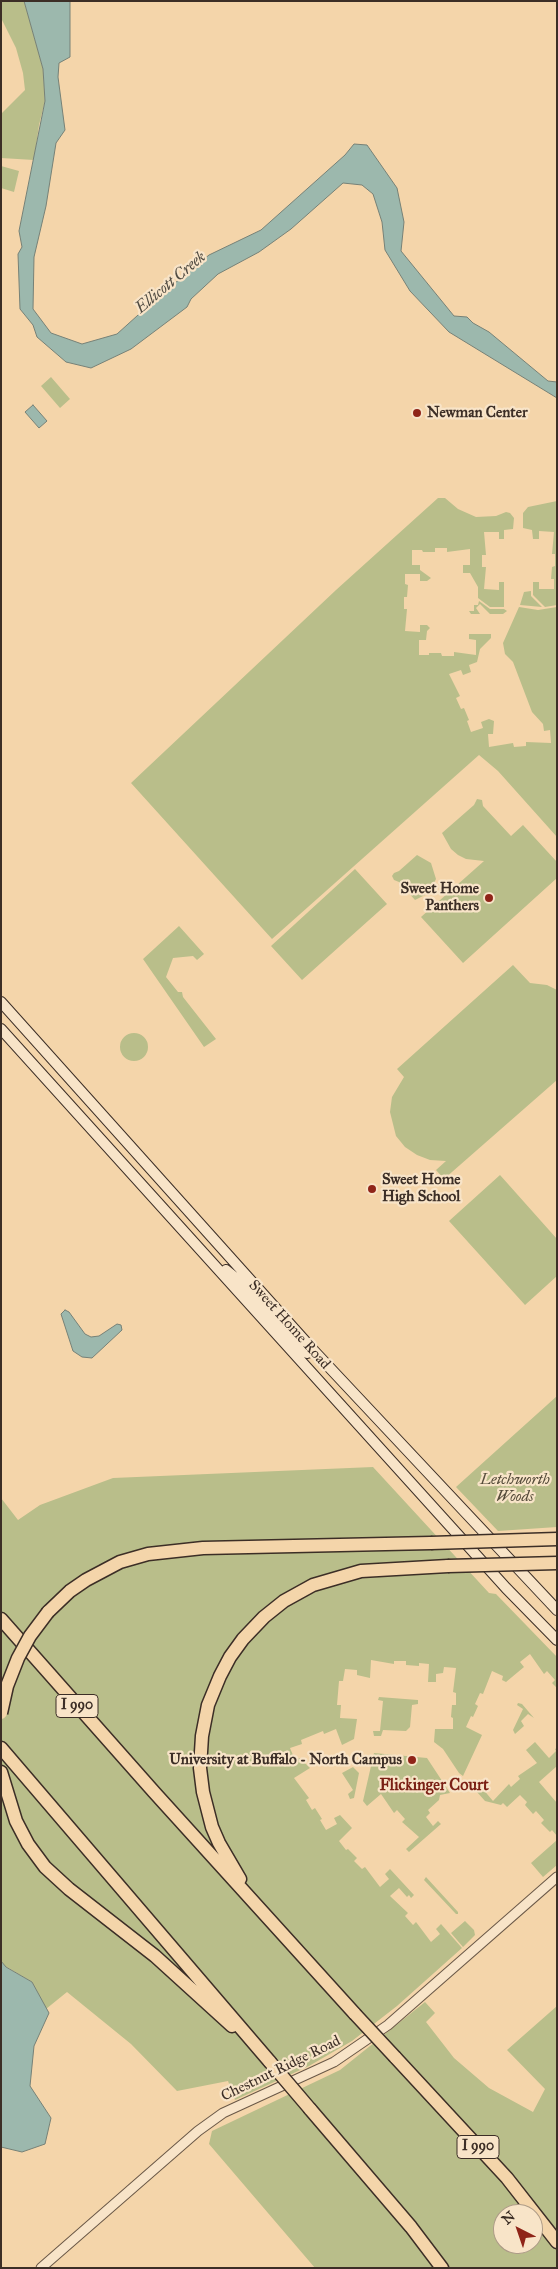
<!DOCTYPE html>
<style>
body{margin:0}
#map{position:relative;width:558px;height:2269px;overflow:hidden;background:#f4d5aa;font-family:"IM FELL Great Primer",serif}
canvas{display:block}
.frame{position:absolute;inset:0;border:2px solid #3c2e26;pointer-events:none}
.north{position:absolute;left:493px;top:2204px;width:50px;height:50px;box-sizing:border-box;background:#f8e4c8;border:1px solid #ad9b87;border-radius:50%;rotate:319deg;font-size:14px;font-weight:700;line-height:20px;text-align:center;color:#3c2e26}
.north::after{content:'';display:block;margin:auto;width:18px;height:22px;background:#8f2418;clip-path:polygon(50% 0,100% 100%,50% 72%,0 100%)}
</style>
<div id="map">
<canvas width="558" height="2269"></canvas>
<div class="frame"></div>
<div class="north">N</div>
</div>
<script>
const ctx = document.querySelector('canvas').getContext('2d');
ctx.lineJoin = 'round';
function paint(path, color) {
  ctx.fillStyle = color;
  ctx.fill(path, 'evenodd');
}
function toPath(rows) {
  const path = new Path2D();
  for (const r of rows) {
    if (r.length === 3) {
      path.moveTo(r[0] + r[2], r[1]);
      path.arc(r[0], r[1], r[2], 0, 2 * Math.PI);
      continue;
    }
    path.moveTo(r[0], r[1]);
    for (let i = 2; i < r.length; i += 2) path.lineTo(r[i], r[i + 1]);
  }
  return path;
}
function strokePath(path, color, width, dash) {
  ctx.strokeStyle = color;
  ctx.lineWidth = width;
  ctx.lineCap = dash ? 'butt' : 'round';
  ctx.setLineDash(dash || []);
  ctx.stroke(path);
}
function drawText(font, color, halo, rows, align = 'center') {
  ctx.font = font + ' "IM FELL Great Primer",serif';
  ctx.lineWidth = 4.5;
  ctx.setLineDash([]);
  ctx.textBaseline = 'middle';
  ctx.strokeStyle = halo;
  ctx.fillStyle = color;
  for (const [text, x, y, turn = 0] of rows) {
    ctx.save();
    ctx.translate(x, y);
    ctx.rotate((+turn || 0) * Math.PI / 180);
    ctx.textAlign = isNaN(turn) ? turn : align;
    if (halo) ctx.strokeText(text, 0, 0);
    ctx.fillText(text, 0, 0);
    ctx.restore();
  }
}
const green = toPath([
 [1,1,24,1,43,69,45,101,39,125,34,160,1,158,1,114,25,90,23,73,16,48,1,18],
 [1,166,19,171,14,192,1,188],
 [51,377,70,399,60,408,41,386],
 [438,498,445,498,458,509,476,517,496,516,506,512,510,513,514,518,513,529,504,530,504,539,499,539,499,532,484,532,486,555,482,555,482,567,486,567,484,589,499,590,499,582,504,582,504,607,490,607,478,598,478,587,470,573,463,573,463,565,470,565,470,549,447,552,447,548,435,548,435,552,423,552,422,550,412,550,412,565,420,565,420,570,431,578,427,581,420,581,420,574,405,574,405,584,408,585,407,597,404,597,404,609,407,609,405,631,420,632,420,625,427,625,430,628,427,631,426,640,419,640,419,655,429,655,429,653,441,653,442,656,454,656,454,652,476,655,476,640,469,639,469,634,491,634,491,638,480,649,477,662,469,665,471,672,463,675,461,670,449,674,460,696,456,698,461,709,464,708,469,720,467,721,471,732,483,728,481,722,489,719,494,721,493,734,488,734,489,747,513,743,514,747,526,746,526,742,551,743,550,730,544,731,543,724,532,712,513,662,505,654,503,643,519,607,538,610,557,607,557,837,498,771,479,755,272,939,131,783,336,590],
 [557,501,557,605,545,607,533,595,533,582,539,582,539,589,554,589,554,579,551,579,552,567,555,566,555,554,552,554,554,532,539,531,539,539,533,539,532,530,523,528,523,513,528,507],
 [531,591,531,596,542,607,520,605,524,592],
 [479,601,490,609,504,609,507,611,503,614,490,614,480,604,476,608,480,614,471,614,469,611,474,611,474,605,478,605],
 [477,799,482,800,483,806,511,836,523,825,557,862,557,878,463,963,421,917,484,861,466,859,458,855,451,849,442,833,474,805],
 [417,855,431,863,436,879,429,893,415,900,399,882,394,880,392,876,394,873,399,871],
 [355,869,387,904,302,980,271,946],
 [179,926,204,954,197,960,193,956,173,958,166,977,178,992,182,992,183,997,216,1039,204,1047,143,959],
 [513,965,530,983,547,985,557,990,557,1080,444,1179,436,1170,446,1161,430,1160,417,1155,405,1147,396,1136,390,1112,392,1097,404,1077,397,1069],
 [134,1047,14],
 [500,1175,557,1239,557,1276,525,1305,449,1221],
 [557,1396,557,1527,498,1531,456,1487],
 [373,1467,489,1593,496,1594,557,1657,557,1688,552,1683,555,1680,547,1671,544,1674,530,1654,520,1662,524,1667,506,1682,502,1680,503,1676,492,1671,483,1694,480,1693,475,1704,478,1706,473,1717,471,1716,466,1727,482,1735,463,1776,459,1773,443,1749,434,1742,435,1729,453,1729,453,1718,451,1717,452,1705,456,1705,456,1693,453,1692,456,1668,444,1667,443,1673,436,1674,436,1682,428,1682,429,1664,419,1663,419,1666,406,1665,406,1661,394,1661,394,1664,371,1660,370,1678,357,1675,357,1670,345,1669,343,1681,339,1681,337,1705,341,1705,340,1718,357,1719,354,1739,342,1745,336,1729,324,1734,323,1731,301,1740,302,1744,290,1748,295,1760,300,1758,310,1768,294,1778,309,1798,306,1800,312,1810,315,1808,322,1819,320,1820,326,1830,337,1824,334,1818,340,1815,352,1828,339,1841,346,1850,348,1849,357,1858,354,1861,362,1869,365,1867,380,1887,389,1879,385,1874,390,1869,414,1895,411,1898,409,1895,407,1897,399,1888,390,1896,408,1913,405,1916,413,1925,416,1922,431,1942,440,1934,436,1929,441,1924,462,1948,397,2006,352,2041,309,2066,235,2100,228,2081,177,2091,131,2044,67,1992,46,2009,32,1982,5,1966,1,1961,1,1498,18,1520,40,1505,113,1478],
 [379,1697,418,1700,418,1704,412,1705,410,1727,406,1731,383,1730,381,1736,374,1736,373,1731,380,1731,383,1701,378,1700],
 [518,1703,522,1704,534,1718,528,1714,521,1721,524,1726,515,1734,513,1730,523,1709,517,1705],
 [535,1742,549,1758,556,1751,555,1749,557,1748,557,1766,539,1782,557,1803,557,1836,552,1830,550,1832,541,1823,544,1820,536,1811,533,1814,525,1805,527,1802,520,1795,507,1807,503,1803,501,1805,485,1801,477,1792,482,1788,493,1801,509,1784,511,1787,520,1779,518,1776,537,1763,526,1750],
 [374,1753,427,1758,450,1793,440,1795,439,1800,428,1810,430,1813,426,1817,433,1826,438,1821,441,1824,409,1852,406,1849,419,1837,402,1822,405,1819,397,1810,394,1813,381,1794,367,1806,363,1801],
 [353,1767,359,1773,354,1798,350,1799,348,1794,353,1790,342,1773],
 [557,1840,557,1865,543,1877,531,1863],
 [426,1877,458,1912,458,1914,456,1914,424,1880],
 [465,1921,474,1930,475,1935,463,1947,451,1933],
 [425,2002,435,2013,426,2022,454,2058,489,2088,533,2112,545,2089,507,2050,557,2006,557,2268,315,2268,209,2144,212,2131,340,2070],
 [503,2214,533,2214,533,2244,503,2244]
]);
const water = toPath([
 [24,1,70,1,70,57,59,63,58,77,65,130,56,143,46,206,34,257,33,309,51,333,82,344,117,334,158,297,209,255,261,230,345,155,354,144,367,145,397,188,404,222,401,251,454,316,467,317,473,323,489,332,548,381,557,382,557,398,449,332,410,291,385,250,382,222,373,194,362,185,343,183,291,229,259,252,218,274,191,299,187,307,131,349,91,368,66,362,37,337,33,325,20,309,18,254,22,247,19,231,45,101,43,69,24,1],
 [33,405,47,421,39,428,25,412,33,405],
 [65,1310,69,1312,85,1334,91,1337,99,1336,117,1324,121,1325,122,1330,92,1358,82,1357,73,1351,61,1314,65,1310],
 [1,1961,6,1967,32,1982,49,2013,34,2046,30,2086,51,2118,45,2144,22,2152,1,2147,1,1961]
]);
const tertiary = toPath([
 [41,2268,198,2131,223,2113,334,2062,388,2025,557,1877]
]);
const secondary = toPath([
 [1,1002,314,1351,557,1610],
 [1,1029,506,1588,557,1640],
 [226,1270,248,1288,302,1350,307,1353,314,1351]
]);
const motorway = toPath([
 [48,1612,70,1591,86,1580,120,1562,148,1554,203,1548,431,1543],
 [1,1619,154,1792,355,2014],
 [1,1748,270,2062],
 [1,1772,16,1821,28,1844,45,1867,69,1889,155,1956,232,2026],
 [240,1879,219,1843,212,1827,203,1792,200,1768,202,1736,208,1705,220,1676,230,1657,243,1639,264,1617,284,1601,313,1585,361,1571,448,1566],
 [395,2057,507,2178,557,2242],
 [310,2109,411,2227,442,2268]
]);
const motorwayBridge = toPath([
 [431,1543,557,1539],
 [448,1566,557,1563],
 [1,1713,7,1686,18,1658,30,1636,48,1612],
 [355,2014,395,2057],
 [270,2062,310,2109]
]);
const markers = [
 [417,413,5,"#8f2418"],
 [489,898,5,"#8f2418"],
 [372,1189,5,"#8f2418"],
 [412,1760,5,"#8f2418"]
];
const shields = [
 [77,1706,42],
 [478,2147,42]
];
const shieldNames = [
 ["I 990",77,1706],
 ["I 990",478,2147]
];
const poiNames = [
 ["Newman Center",427,413],
 ["Sweet Home",479,889,"right"],
 ["Panthers",479,906,"right"],
 ["Sweet Home",382,1180],
 ["High School",382,1197],
 ["University at Buffalo - North Campus",402,1760,"right"]
];
const streetNames = [
 ["Sweet Home Road",289,1325,48],
 ["Chestnut Ridge Road",281,2069,-26]
];
const parkNames = [
 ["Letchworth",515,1480],
 ["Woods",515,1497]
];
const waterNames = [
 ["Ellicott Creek",171,283,-40]
];
const neighbourhoodNames = [
 ["Flickinger Court",434,1786]
];
paint(green, '#b9be8a');
paint(water, '#9cb8ad');
strokePath(water, '#768177', 1);
strokePath(tertiary, '#6a5847', 11);
strokePath(secondary, '#3c2e26', 12);
strokePath(motorway, '#3c2e26', 15);
strokePath(tertiary, '#f8e4c8', 9);
strokePath(secondary, '#f8e4c8', 10);
strokePath(motorway, '#f4d5aa', 12);
strokePath(motorwayBridge, '#3c2e26', 15, []);
strokePath(motorwayBridge, '#f4d5aa', 12);
for (const [x, y, r, color] of markers) {
  const dot = new Path2D();
  dot.arc(x, y, r, 0, 2 * Math.PI);
  ctx.fillStyle = color;
  ctx.fill(dot);
  strokePath(dot, '#f8e4c8', 2);
}
for (const [x, y, w] of shields) {
  const box = new Path2D();
  box.roundRect(x - w / 2, y - 11.5, w, 23, 4);
  ctx.fillStyle = '#f8e4c8';
  ctx.fill(box);
  strokePath(box, '#3c2e26', 1);
}
drawText('bold 14px', '#3c2e26', null, shieldNames);
drawText('bold 15px', '#3c2e26', '#f8e4c8', poiNames, 'left');
drawText('15px', '#3c2e26', '#f8e4c8', streetNames);
drawText('italic 15px', '#554b3a', '#f8e4c8', parkNames);
drawText('italic 16px', '#4f4a41', '#f8e4c8', waterNames);
drawText('bold 16px', '#7a1f14', '#f8e4c8', neighbourhoodNames);
</script>
